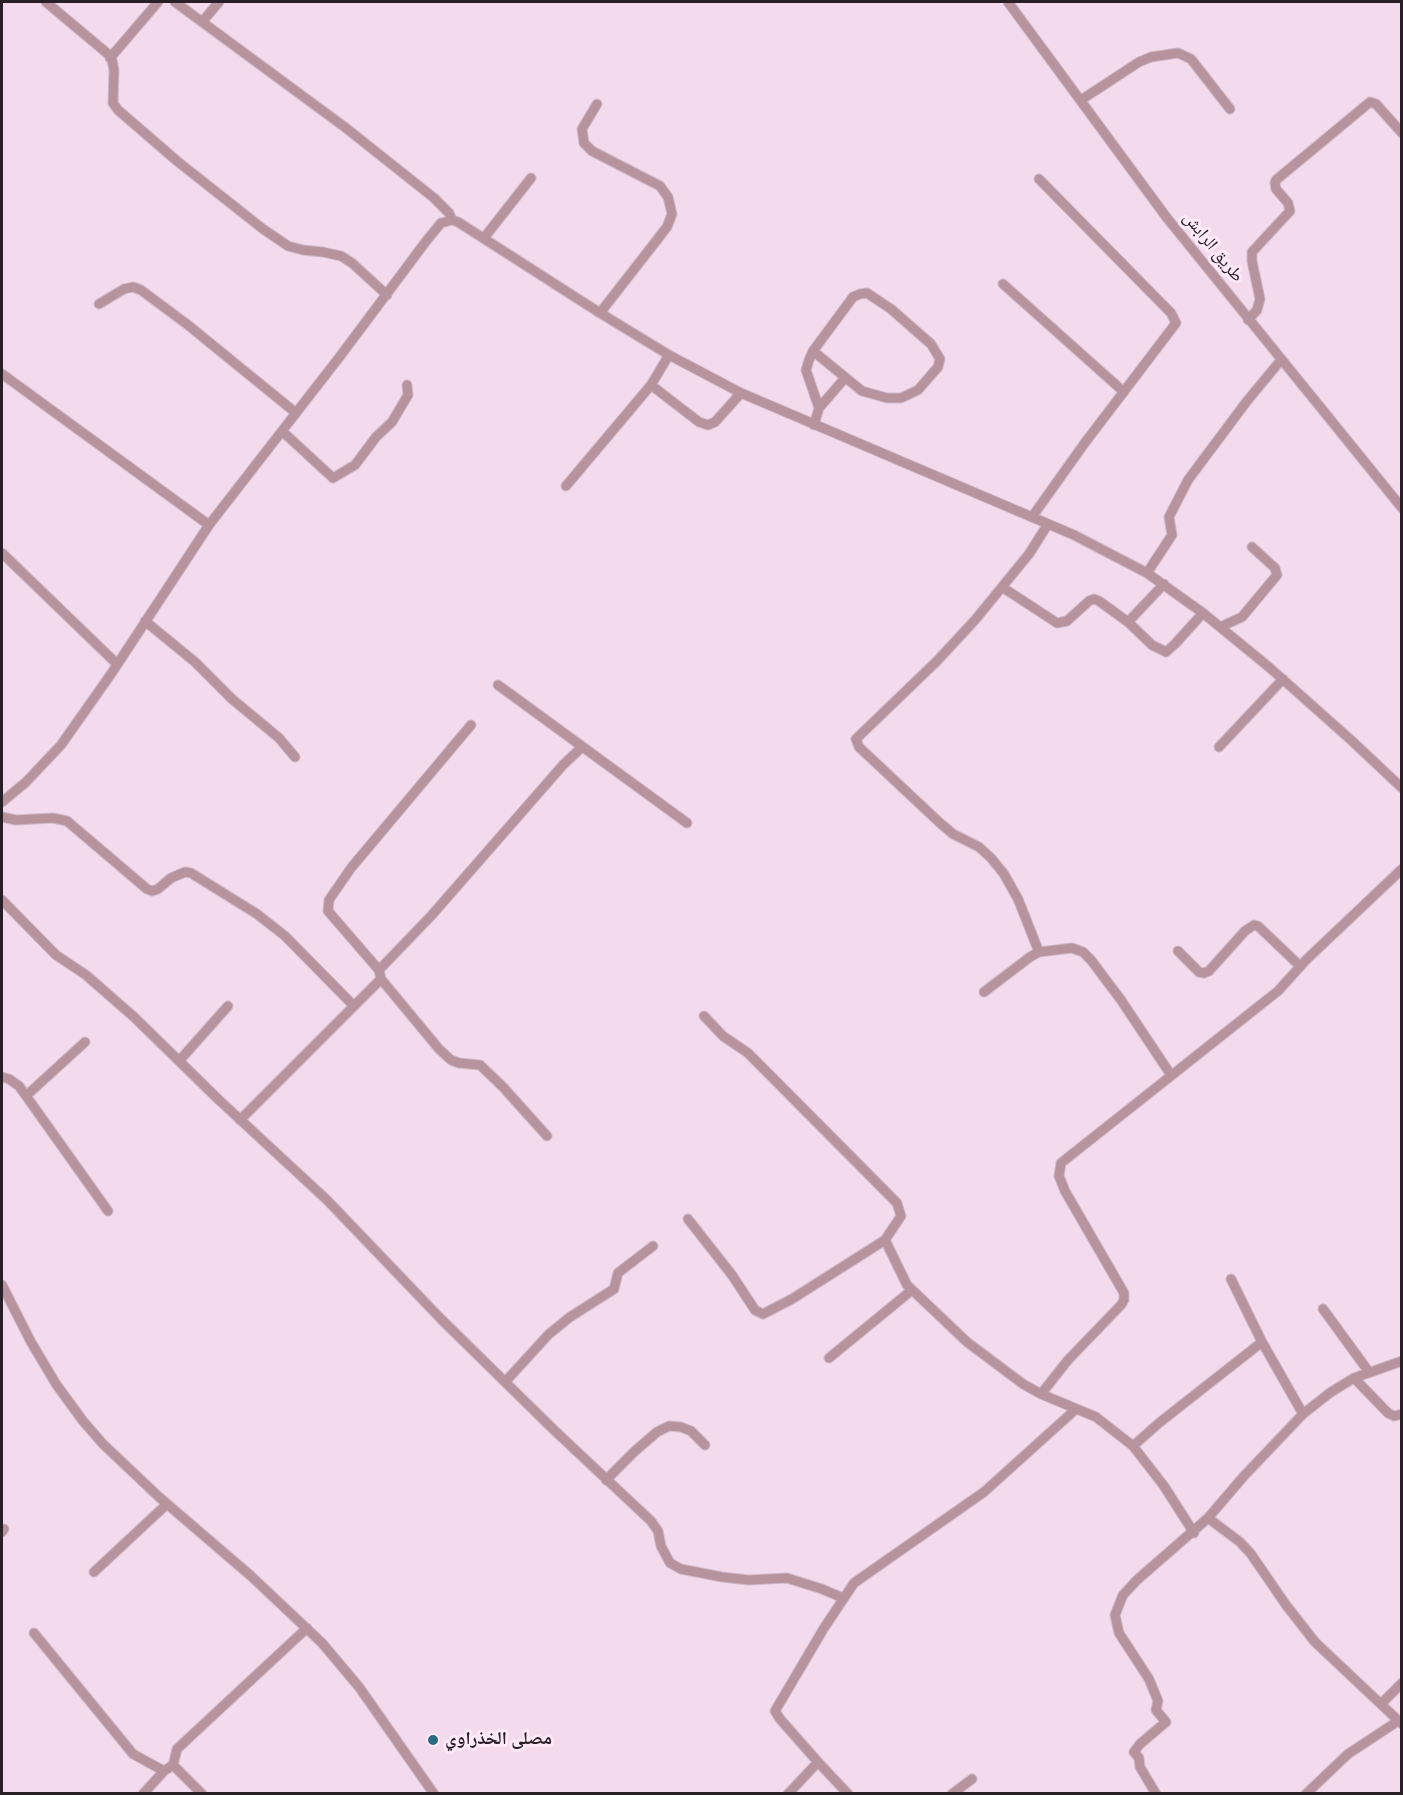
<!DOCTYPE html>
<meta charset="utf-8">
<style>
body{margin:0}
#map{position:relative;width:1403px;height:1795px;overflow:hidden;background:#f3daec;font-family:Overpass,sans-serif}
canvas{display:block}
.frame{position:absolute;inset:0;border:3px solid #292027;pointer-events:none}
</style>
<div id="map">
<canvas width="1403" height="1795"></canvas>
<div class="frame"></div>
</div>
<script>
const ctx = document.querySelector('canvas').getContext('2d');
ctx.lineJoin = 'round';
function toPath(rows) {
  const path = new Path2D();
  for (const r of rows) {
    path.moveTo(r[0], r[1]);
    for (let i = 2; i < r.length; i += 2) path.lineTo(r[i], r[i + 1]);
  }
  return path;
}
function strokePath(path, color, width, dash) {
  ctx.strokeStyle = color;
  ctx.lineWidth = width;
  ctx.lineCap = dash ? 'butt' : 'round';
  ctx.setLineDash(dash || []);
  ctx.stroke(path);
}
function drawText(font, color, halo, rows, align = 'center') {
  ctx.font = font + ' Overpass,"Noto Naskh Arabic",sans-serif';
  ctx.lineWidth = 6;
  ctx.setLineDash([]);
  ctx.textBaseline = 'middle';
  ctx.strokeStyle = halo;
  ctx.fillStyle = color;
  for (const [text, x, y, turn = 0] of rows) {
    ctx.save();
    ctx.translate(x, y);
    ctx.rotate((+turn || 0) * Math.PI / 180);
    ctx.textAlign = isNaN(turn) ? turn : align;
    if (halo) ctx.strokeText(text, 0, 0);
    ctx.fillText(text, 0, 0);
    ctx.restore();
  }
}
const minor = toPath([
 [46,2,108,54,112,60,114,70,113,103,118,110,177,161,263,229,288,246,303,250,323,252,341,256,352,263,387,295],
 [175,2,346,128,434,198,449,213,452,220],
 [1008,2,1167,218,1402,508],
 [202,22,219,2],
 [110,58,158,2],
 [1081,100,1139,62,1151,57,1178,53,1191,59,1230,109],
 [597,104,582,129,584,143,592,151,660,186,668,197,672,214,667,227,600,313],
 [484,238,531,178],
 [1003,284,1124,392],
 [99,304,124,289,133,287,141,290,188,325,296,413],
 [1248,320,1257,310,1260,299,1252,261,1252,252,1290,211,1288,203,1276,189,1275,183,1276,180,1370,102,1376,104,1402,133],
 [813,351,862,391,887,398,901,398,918,390,938,367,940,359,931,344,891,309,867,293,860,294,853,297,813,351,809,360,806,370,819,408,814,425],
 [2,374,209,525],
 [651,385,669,355],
 [819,408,845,378],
 [282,431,333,478,355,465,376,437,392,422,408,395,407,385],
 [566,486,651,385,699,422,708,425,715,422,741,393],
 [1032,517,1084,444,1176,323,1171,313,1039,179],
 [2,553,117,664],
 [1147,573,1172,535,1169,517,1188,480,1247,401,1281,360],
 [1002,587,1057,623,1067,621,1089,601,1094,599,1099,601,1128,622,1152,645,1166,652,1175,644,1203,613],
 [145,621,195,662,232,699,279,738,295,757],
 [1128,622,1164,584],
 [1220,627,1242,617,1277,575,1275,568,1252,547],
 [498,685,687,823],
 [471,725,351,868,329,900,328,911,379,970,431,916,563,765,582,747],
 [1219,747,1283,679],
 [2,802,26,782,61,745,111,674,209,525,341,355,427,240,441,223,452,220,458,222,600,313,669,355,741,393,1074,535,1147,573,1203,613,1270,668,1351,740,1402,788],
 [2,817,16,820,53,818,67,821,147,889,152,891,158,889,171,878,185,872,191,873,257,914,285,936,353,1005],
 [2,900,56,955,86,975,134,1017,219,1100,327,1200,441,1319,554,1430,651,1521,658,1531,661,1546,670,1563,681,1569,722,1577,749,1580,787,1578,822,1589,843,1598],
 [1178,951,1199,972,1204,973,1209,971,1245,931,1254,925,1258,926,1300,966],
 [1039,952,1018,899,1004,874,991,858,979,847,953,834,940,823,859,747,856,739,937,661,975,620,1029,554,1048,524],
 [379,970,381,979,439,1049,451,1060,459,1063,480,1065,503,1087,547,1136],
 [984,992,1030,957,1039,952,1072,948,1083,952,1091,960,1121,1000,1171,1075],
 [704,1016,723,1036,748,1053,897,1203,901,1216,885,1240],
 [179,1061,228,1006],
 [2,1077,9,1079,19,1086,108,1211],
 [27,1095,85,1042],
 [240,1120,381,979],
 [688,1219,732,1275,755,1310,763,1314,792,1299,885,1240,907,1285,967,1342,1023,1384,1041,1394,1096,1417,1133,1446,1164,1486,1194,1533],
 [1231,1279,1262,1342,1303,1414],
 [2,1285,31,1342,56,1384,83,1421,103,1444,159,1497,251,1576,322,1643,359,1687,434,1794],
 [1323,1309,1369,1372],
 [829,1358,912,1290],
 [1354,1378,1388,1413,1394,1416,1402,1414],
 [505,1382,549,1334,570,1317,614,1289,618,1273,653,1246],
 [1041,1394,1068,1360,1121,1305,1124,1300,1124,1293,1065,1191,1059,1176,1061,1163,1278,991,1306,960,1402,869],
 [1133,1446,1159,1423,1262,1342],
 [606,1480,635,1451,657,1432,669,1426,681,1427,691,1431,705,1445],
 [1208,1518,1240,1542,1251,1554,1286,1605,1315,1642,1402,1724],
 [2,1532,4,1529],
 [94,1572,167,1504],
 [34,1633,133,1754,164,1771],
 [1381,1704,1402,1683],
 [173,1765,202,1794],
 [143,1794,164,1771,173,1765,177,1749,307,1628],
 [788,1794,818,1762],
 [848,1794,818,1762,780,1719,775,1711,824,1628,854,1583,984,1492,1076,1409],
 [952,1794,972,1779],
 [1156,1794,1140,1767,1139,1758,1134,1752,1140,1744,1166,1722,1156,1710,1158,1701,1149,1679,1119,1633,1115,1615,1123,1595,1137,1580,1208,1518,1244,1476,1303,1414,1331,1392,1354,1378,1402,1361],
 [1306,1794,1348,1754,1398,1721]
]);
const markers = [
 [433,1740,6,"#2c6a80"]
];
const streetNames = [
 ["طريق الرابش",1212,248,51]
];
const poiNames = [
 ["مصلى الخذراوي",445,1740]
];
strokePath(minor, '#cfb9c9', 11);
strokePath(minor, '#b7939e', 9);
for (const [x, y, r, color] of markers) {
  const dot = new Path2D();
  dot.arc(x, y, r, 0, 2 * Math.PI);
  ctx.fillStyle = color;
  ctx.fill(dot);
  strokePath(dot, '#fde9f7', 2);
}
drawText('18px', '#292027', '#fde9f7', streetNames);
drawText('bold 18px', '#292027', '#fde9f7', poiNames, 'left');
</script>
